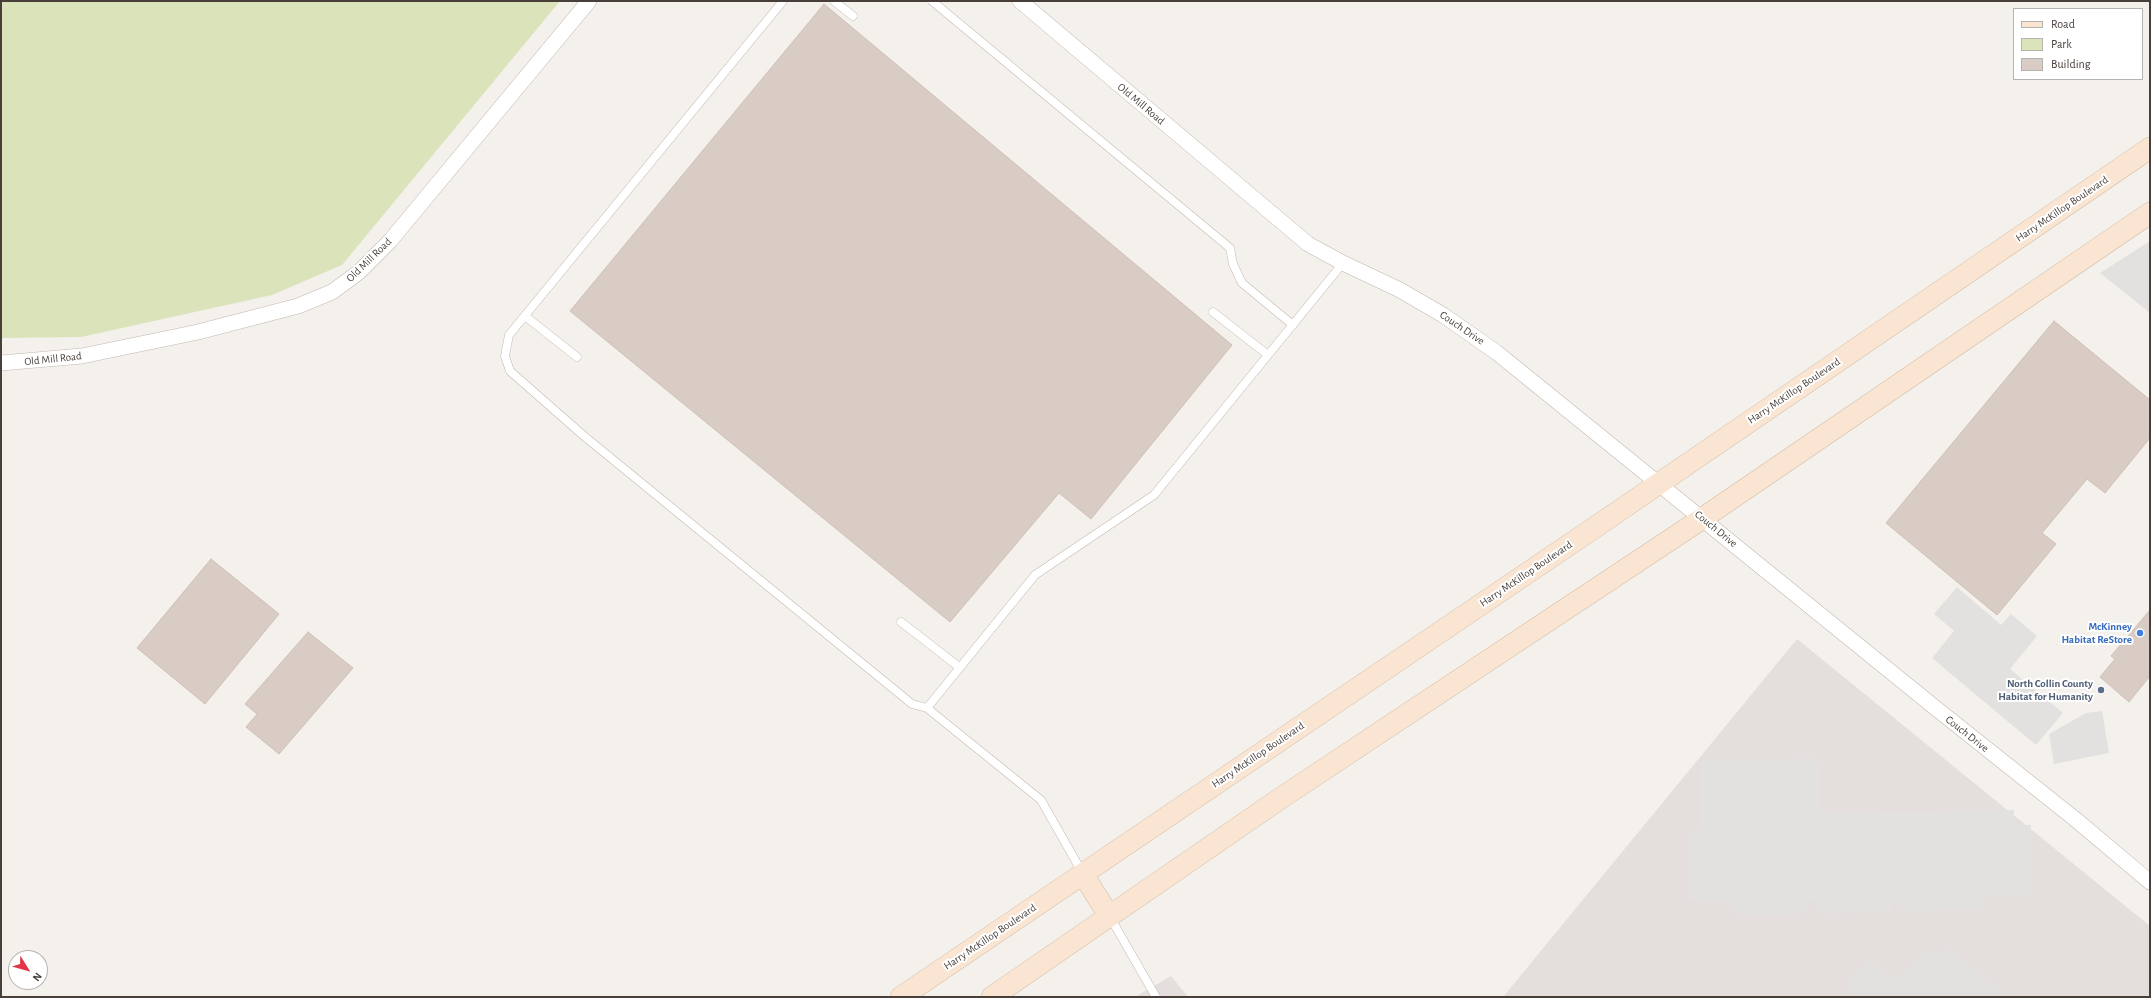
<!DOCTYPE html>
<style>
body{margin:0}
#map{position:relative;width:2151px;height:998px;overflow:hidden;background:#f4f0ec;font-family:"Alegreya Sans",sans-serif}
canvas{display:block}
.frame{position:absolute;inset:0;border:2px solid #483f3a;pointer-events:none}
.legend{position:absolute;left:2013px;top:8px;width:130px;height:72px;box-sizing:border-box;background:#fff;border:1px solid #b6b2b0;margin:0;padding:5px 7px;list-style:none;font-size:12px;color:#483f3a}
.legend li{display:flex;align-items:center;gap:8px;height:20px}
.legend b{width:20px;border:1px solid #b6b2b0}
.north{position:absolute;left:8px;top:950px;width:40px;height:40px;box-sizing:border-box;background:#fff;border:1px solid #b6b2b0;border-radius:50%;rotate:127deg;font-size:11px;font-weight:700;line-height:16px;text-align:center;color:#483f3a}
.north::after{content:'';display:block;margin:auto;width:14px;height:18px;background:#e23546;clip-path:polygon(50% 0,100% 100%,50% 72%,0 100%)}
</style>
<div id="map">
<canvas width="2151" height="998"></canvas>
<div class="frame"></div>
<ul class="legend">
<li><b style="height:5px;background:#f9e5d1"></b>Road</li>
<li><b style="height:11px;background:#dbe3ba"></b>Park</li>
<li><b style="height:11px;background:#d8ccc5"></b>Building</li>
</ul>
<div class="north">N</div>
</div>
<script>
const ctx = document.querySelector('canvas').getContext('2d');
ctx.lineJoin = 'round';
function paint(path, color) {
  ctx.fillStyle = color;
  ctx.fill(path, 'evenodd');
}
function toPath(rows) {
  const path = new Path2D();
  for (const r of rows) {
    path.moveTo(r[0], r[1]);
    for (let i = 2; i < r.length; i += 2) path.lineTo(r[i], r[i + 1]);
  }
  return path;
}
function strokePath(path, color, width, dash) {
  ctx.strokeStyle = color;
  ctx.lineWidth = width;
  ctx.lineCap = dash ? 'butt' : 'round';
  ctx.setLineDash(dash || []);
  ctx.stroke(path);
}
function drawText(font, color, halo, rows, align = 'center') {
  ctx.font = font + ' "Alegreya Sans",sans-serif';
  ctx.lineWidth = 4;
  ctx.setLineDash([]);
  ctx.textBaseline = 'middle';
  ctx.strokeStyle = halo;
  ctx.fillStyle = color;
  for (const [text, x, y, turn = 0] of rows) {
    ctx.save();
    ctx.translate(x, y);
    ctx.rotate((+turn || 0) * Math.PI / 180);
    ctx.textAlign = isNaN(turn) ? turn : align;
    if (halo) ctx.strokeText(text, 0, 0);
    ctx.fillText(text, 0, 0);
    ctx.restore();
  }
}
const industrial = toPath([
 [1797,639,2150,926,2150,997,1503,997],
 [1171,976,1188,997,1135,997]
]);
const green = toPath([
 [1,1,560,1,342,265,272,295,81,337,1,338]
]);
const parking = toPath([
 [2150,241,2150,313,2100,273],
 [1957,587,2001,625,2011,614,2037,636,2010,669,2063,713,2036,745,1932,658,1954,631,1934,614],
 [2102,711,2109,753,2054,764,2049,734,2086,713],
 [1818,758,1820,814,2014,810,2013,825,2031,825,2031,894,1984,895,1985,909,1898,911,1897,897,1890,898,1891,912,1818,914,1818,899,1806,900,1806,914,1735,915,1733,902,1687,900,1687,835,1702,833,1700,761],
 [1945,945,2008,997,1858,997,1845,986,1868,960,1896,983,1926,949,1936,957]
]);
const building = toPath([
 [824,4,1232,345,1091,519,1059,493,950,622,570,311,824,4],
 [2054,321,2150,400,2150,438,2105,493,2087,479,2042,533,2056,544,1997,615,1886,523,2054,321],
 [211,559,279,614,205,704,137,648,211,559],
 [2150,610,2150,676,2129,702,2100,677,2115,659,2111,656,2150,610],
 [308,632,353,668,279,754,246,727,257,714,245,704,308,632]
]);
const lane = toPath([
 [783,1,509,335,505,356,510,371,584,436,912,704,927,708,1035,575,1154,495,1343,263],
 [834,1,853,16],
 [932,1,1230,248,1233,264,1242,283,1293,325],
 [1213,312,1268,355],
 [525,316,577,357],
 [901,622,959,667],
 [927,708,1041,800,1083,874],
 [1110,917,1156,997]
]);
const street = toPath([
 [1020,1,1308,244,1343,263,1400,290,1443,315,1496,352,1938,710,2075,819,2150,882],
 [1,363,82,356,198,332,298,306,332,292,359,272,390,241,589,1]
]);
const secondary = toPath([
 [1083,874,1109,916],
 [901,997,1588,532,2150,148],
 [992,997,1281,798,1703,518,2150,213]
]);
const markers = [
 [2140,633,4,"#3f7fe0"],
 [2101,690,4,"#5c6f8a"]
];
const streetNames = [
 ["Old Mill Road",1141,104,40],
 ["Harry McKillop Boulevard",2062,209,-34],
 ["Old Mill Road",369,260,-44],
 ["Couch Drive",1462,328,34],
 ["Old Mill Road",53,359,-6],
 ["Harry McKillop Boulevard",1794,391,-34],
 ["Couch Drive",1716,529,39],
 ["Harry McKillop Boulevard",1526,574,-34],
 ["Couch Drive",1967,734,38],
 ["Harry McKillop Boulevard",1258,755,-34],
 ["Harry McKillop Boulevard",990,937,-34]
];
const shopNames = [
 ["McKinney",2132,627],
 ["Habitat ReStore",2132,640]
];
const serviceNames = [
 ["North Collin County",2093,684],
 ["Habitat for Humanity",2093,697]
];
paint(industrial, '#e4dfdd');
paint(green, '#dbe3ba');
paint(parking, '#e3e1df');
paint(building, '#d8ccc5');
strokePath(building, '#cfbfb6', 1);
strokePath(lane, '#c2b8b2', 9);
strokePath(street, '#c2b8b2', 16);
strokePath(secondary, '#d1baa3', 22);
strokePath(lane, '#fff', 8);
strokePath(street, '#fff', 15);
strokePath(secondary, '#f9e5d1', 21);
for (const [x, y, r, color] of markers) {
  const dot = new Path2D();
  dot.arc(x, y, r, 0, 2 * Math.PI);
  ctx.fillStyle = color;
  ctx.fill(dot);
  strokePath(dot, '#fff', 1.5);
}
drawText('11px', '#483f3a', '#fff', streetNames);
drawText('bold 11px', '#366cbe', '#fff', shopNames, 'right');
drawText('bold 11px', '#4e5e75', '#fff', serviceNames, 'right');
</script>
